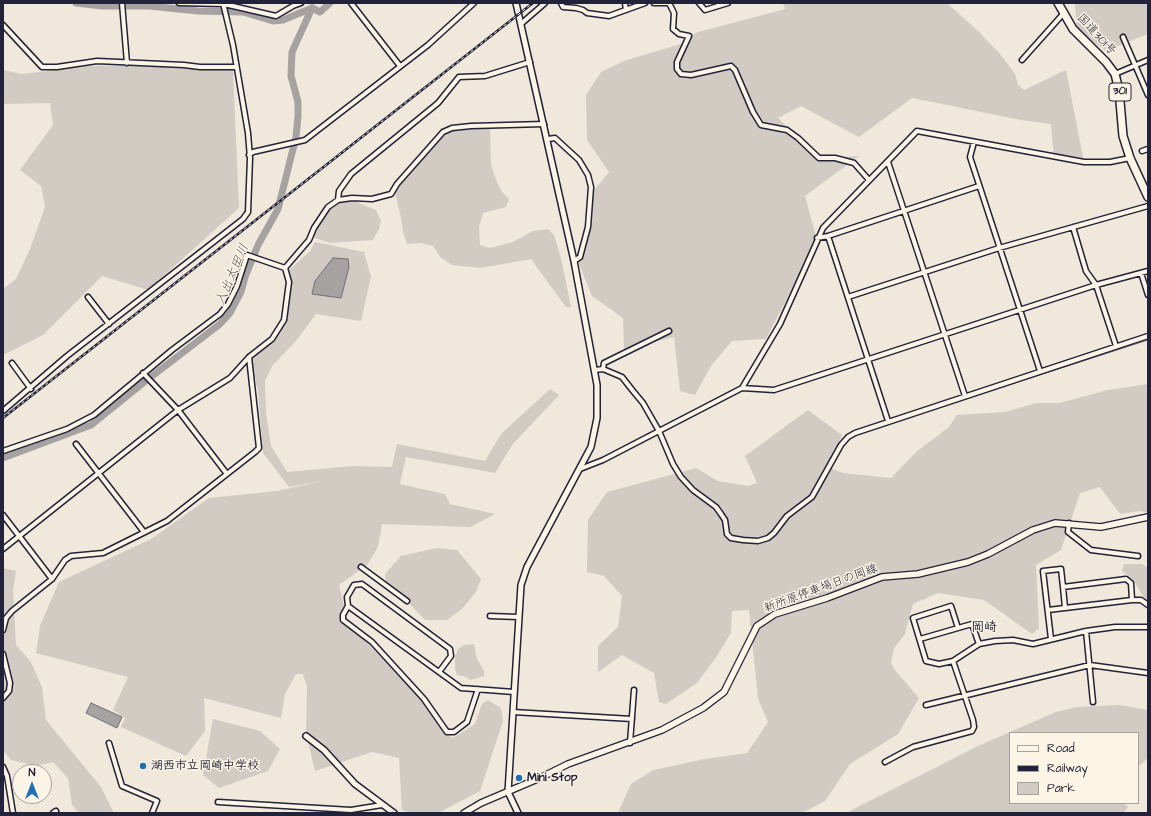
<!DOCTYPE html>
<meta charset="utf-8">
<style>
body{margin:0}
#map{position:relative;width:1151px;height:816px;overflow:hidden;background:#efe8db;font-family:"Architects Daughter",sans-serif}
canvas{display:block}
.frame{position:absolute;inset:0;border:4px solid #22223b;pointer-events:none}
.legend{position:absolute;left:1009px;top:732px;width:130px;height:72px;box-sizing:border-box;background:#fcf5e5;border:1px solid #a5a1a1;margin:0;padding:5px 7px;list-style:none;font-size:12px;color:#22223b}
.legend li{display:flex;align-items:center;gap:8px;height:20px}
.legend b{width:20px;border:1px solid #a5a1a1}
.north{position:absolute;left:12px;top:764px;width:40px;height:40px;box-sizing:border-box;background:#fcf5e5;border:1px solid #a5a1a1;border-radius:50%;rotate:0deg;font-size:11px;font-weight:700;line-height:16px;text-align:center;color:#22223b}
.north::after{content:'';display:block;margin:auto;width:14px;height:18px;background:#1f6fb2;clip-path:polygon(50% 0,100% 100%,50% 72%,0 100%)}
</style>
<div id="map">
<canvas width="1151" height="816"></canvas>
<div class="frame"></div>
<ul class="legend">
<li><b style="height:5px;background:#fcf5e5"></b>Road</li>
<li><b style="height:5px;background:#22223b"></b>Railway</li>
<li><b style="height:11px;background:#d1cbc3"></b>Park</li>
</ul>
<div class="north">N</div>
</div>
<script>
const ctx = document.querySelector('canvas').getContext('2d');
ctx.lineJoin = 'round';
function paint(path, color) {
  ctx.fillStyle = color;
  ctx.fill(path, 'evenodd');
}
function toPath(rows) {
  const path = new Path2D();
  for (const r of rows) {
    path.moveTo(r[0], r[1]);
    for (let i = 2; i < r.length; i += 2) path.lineTo(r[i], r[i + 1]);
  }
  return path;
}
function strokePath(path, color, width, dash) {
  ctx.strokeStyle = color;
  ctx.lineWidth = width;
  ctx.lineCap = dash ? 'butt' : 'round';
  ctx.setLineDash(dash || []);
  ctx.stroke(path);
}
function drawText(font, color, halo, rows, align = 'center') {
  ctx.font = font + ' "Architects Daughter","Klee One",sans-serif';
  ctx.lineWidth = 3;
  ctx.setLineDash([]);
  ctx.textBaseline = 'middle';
  ctx.strokeStyle = halo;
  ctx.fillStyle = color;
  for (const [text, x, y, turn = 0] of rows) {
    ctx.save();
    ctx.translate(x, y);
    ctx.rotate((+turn || 0) * Math.PI / 180);
    ctx.textAlign = isNaN(turn) ? turn : align;
    if (halo) ctx.strokeText(text, 0, 0);
    ctx.fillText(text, 0, 0);
    ctx.restore();
  }
}
const green = toPath([
 [783,3,947,3,978,31,1000,54,1015,74,1018,85,1024,90,1066,70,1084,162,1054,160,1051,124,1021,120,912,98,859,137,801,106,778,118,819,158,859,156,805,196,817,240,766,339,732,341,711,366,695,395,680,391,674,337,624,349,623,318,592,296,579,264,588,227,590,195,609,172,587,140,586,95,601,72,624,61,684,43,695,33,785,9],
 [1075,3,1148,3,1148,34,1106,51,1077,30],
 [186,65,233,70,239,208,148,290,102,276,43,335,3,355,3,289,16,279,30,249,45,207,41,186,20,170,53,125,50,103,3,104,3,70,22,74,88,66],
 [481,125,490,129,491,164,496,180,502,192,509,199,506,207,483,213,479,227,480,245,490,248,513,242,533,231,548,229,554,235,561,258,571,307,566,307,531,259,480,268,452,265,440,257,433,246,421,243,407,244,403,232,401,217,394,189,443,132],
 [354,201,376,210,381,221,379,229,373,240,330,243,315,238,312,233,320,216,335,202],
 [315,242,364,252,371,277,361,321,316,314,296,341,272,366,265,381,266,413,271,446,287,472,352,466,392,467,397,444,485,461,501,434,550,389,559,395,512,445,495,473,406,457,400,484,445,494,450,504,495,514,470,527,382,524,378,547,367,565,339,585,348,623,453,732,448,735,453,738,475,724,482,704,488,700,501,708,503,721,480,791,438,813,410,813,402,810,399,758,372,752,315,771,306,734,307,687,303,674,296,674,285,694,281,718,204,698,205,731,186,756,121,727,125,718,113,710,128,677,36,653,40,626,59,582,151,539,209,498,277,491,322,481,289,487,263,453,258,390,250,360,277,332,284,315,291,278,288,271,310,251],
 [1148,384,1148,513,1140,511,1120,514,1100,487,1080,493,1061,550,1036,565,1039,628,1032,634,984,600,938,593,913,604,905,634,894,648,891,663,895,670,919,698,898,734,850,764,825,801,802,813,618,813,631,784,653,770,705,759,747,753,768,722,758,699,749,610,732,611,731,633,717,656,697,683,666,704,659,702,654,673,622,655,598,672,598,646,618,627,622,596,604,576,587,572,588,520,607,492,696,468,718,481,748,486,757,483,745,456,808,410,842,435,830,468,843,473,891,478,916,452,949,427,957,415,1005,412,1037,403,1059,403,1108,390],
 [437,548,457,550,481,579,476,592,462,609,447,620,425,620,407,601,386,587,385,574,401,556],
 [1124,564,1142,564,1148,568,1148,605,1133,579,1122,571],
 [3,568,16,571,13,591,16,645,31,662,42,687,46,720,101,787,114,813,79,813,72,805,68,778,53,762,36,766,11,760,3,750],
 [474,644,477,659,484,671,484,676,470,680,466,677,457,675,455,669,455,656,458,649,464,645],
 [1119,705,1148,710,1148,758,1138,767,1138,733,1010,733,1010,803,1123,803,1128,807,1124,813,846,813,978,746,1056,712,1077,707],
 [213,719,260,731,280,749,268,771,219,788,203,775]
]);
const water = toPath([
 [333,258,348,259,349,267,341,298,312,294,315,281,333,258],
 [91,703,122,717,117,728,86,713,91,703]
]);
const stream = toPath([
 [869,430,1148,340]
]);
const river = toPath([
 [76,3,102,6,149,6,198,11,243,12,273,21,283,20,312,8],
 [312,8,320,12,330,3],
 [3,458,91,425,143,383,220,324,230,313,241,292,245,277,258,245,278,209,296,137,298,116,298,102,291,76,292,52,312,8]
]);
const minor = toPath([
 [122,3,127,63],
 [179,3,224,4,276,16,293,6,301,3],
 [351,3,400,66],
 [561,3,563,7,576,8,583,10,587,13,609,16,645,3],
 [625,3,626,10],
 [654,3,669,3],
 [669,3,674,13,673,29,679,34,689,36,677,62,677,69,681,74,691,75,731,66,735,70,753,112,761,125,787,130,798,138,819,158,835,158,854,163,869,180],
 [699,3,705,10,728,3],
 [522,23,545,3],
 [3,25,42,67,57,67,97,61,184,65,200,67,236,67],
 [1123,37,1148,95],
 [1022,60,1063,14],
 [1115,74,1148,60],
 [548,139,555,138,579,160,588,175,591,187,588,227,580,257,574,261],
 [974,142,970,157,1040,371],
 [1142,151,1148,149],
 [249,155,253,152,305,140,428,45,474,3],
 [888,162,965,396],
 [338,200,339,191,351,174,438,103,459,77,485,76,530,62],
 [1073,227,1086,271,1096,285,1116,346],
 [828,236,888,421],
 [817,238,828,236,979,186],
 [1141,273,1148,295],
 [88,297,109,324],
 [848,297,999,248,1148,206],
 [12,363,31,389],
 [603,369,604,363,669,331],
 [595,370,603,369,622,377,633,391,643,403,659,431,673,464,681,477,693,490,716,507,721,514,725,520,727,534,731,538,743,540,758,541,768,538,774,533,787,516,812,497,841,445,848,437,855,433,1148,336],
 [143,373,178,410,227,474],
 [742,388,774,390,1096,285,1148,271],
 [3,411,67,356,243,219,248,212,250,158,248,133,233,45,223,3],
 [76,444,144,532],
 [3,451,67,429,94,415,172,350,220,314,228,304,237,286,247,255,285,268],
 [580,469,603,460,742,388,780,324,823,228,917,131,1084,162,1110,162,1130,158],
 [3,515,52,579],
 [1069,523,1068,532,1091,550,1138,556],
 [3,549,178,410,230,378,249,357,272,339,284,320,289,282,285,268,309,240,314,228,328,207,338,200,352,198,372,199,391,194,397,184,443,132,452,128,471,126,544,124],
 [361,567,407,601],
 [1063,587,1065,608],
 [348,606,347,597,354,585,362,584,450,649,451,656,439,672],
 [1048,610,1132,600],
 [490,616,518,617],
 [3,630,6,618,12,611,52,579,65,560,71,556,103,553,167,521,255,452,259,448,249,357],
 [1086,631,1093,702],
 [920,639,958,628],
 [1051,639,1043,571,1061,569,1063,587,1126,579,1131,583,1132,600,1141,600,1148,605],
 [979,644,972,624,958,628,951,606,913,618,926,661,939,664,953,661,979,644,995,641,1013,640,1033,644,1086,631,1115,627,1148,627],
 [3,654,10,683,9,691,3,698],
 [478,689,467,722,454,732,447,732,424,699,372,642,343,620,343,615,348,606,461,688,514,692],
 [926,705,1090,665,1148,673],
 [513,712,632,719],
 [109,743,122,786,157,801,152,813],
 [630,743,634,690],
 [885,762,913,747,972,731,974,727,973,720,953,661],
 [3,767,7,776,13,813],
 [218,802,351,810,382,805],
 [53,813,56,811]
]);
const tertiary = toPath([
 [516,3,574,261,597,385,597,418,591,447,527,567,521,585,508,792,518,813],
 [306,736,324,750,355,784,394,813]
]);
const secondary = toPath([
 [464,813,481,803,542,777,568,764,662,730,703,708,724,692,757,626,775,614,827,598,882,577,918,574,968,562,988,554,1033,530,1055,523,1101,527,1148,517]
]);
const trunk = toPath([
 [1058,3,1073,29,1106,62,1115,74,1119,90,1123,136,1130,158,1148,197]
]);
const rail = toPath([
 [3,418,533,3]
]);
const markers = [
 [143,766,4,"#1f6fb2"],
 [519,778,4,"#1f6fb2"]
];
const shields = [
 [1120,92,22]
];
const shieldNames = [
 ["301",1120,92]
];
const streetNames = [
 ["国道301号",1096,35,47],
 ["新所原停車場日の岡線",821,589,-20]
];
const poiNames = [
 ["湖西市立岡崎中学校",151,766],
 ["Mini Stop",527,778]
];
const waterNames = [
 ["入出太田川",233,275,-67]
];
const neighbourhoodNames = [
 ["岡崎",984,628]
];
paint(green, '#d1cbc3');
paint(water, '#a6a2a2');
strokePath(water, '#716f79', 1);
strokePath(stream, '#716f79', 1);
strokePath(river, '#a6a2a2', 7);
strokePath(minor, '#22223b', 7);
strokePath(tertiary, '#22223b', 8);
strokePath(secondary, '#22223b', 8);
strokePath(trunk, '#22223b', 10);
strokePath(minor, '#fcf5e5', 4);
strokePath(tertiary, '#fcf5e5', 5);
strokePath(secondary, '#fcf5e5', 5.5);
strokePath(trunk, '#fcf5e5', 7);
strokePath(rail, '#22223b', 2.5);
strokePath(rail, '#fcf5e5', 1, [3]);
for (const [x, y, r, color] of markers) {
  const dot = new Path2D();
  dot.arc(x, y, r, 0, 2 * Math.PI);
  ctx.fillStyle = color;
  ctx.fill(dot);
  strokePath(dot, '#fcf5e5', 1.5);
}
for (const [x, y, w] of shields) {
  const box = new Path2D();
  box.roundRect(x - w / 2, y - 9, w, 18, 3);
  ctx.fillStyle = '#fcf5e5';
  ctx.fill(box);
  strokePath(box, '#22223b', 1);
}
drawText('bold 11px', '#22223b', null, shieldNames);
drawText('12px', '#22223b', '#fcf5e5', streetNames);
drawText('bold 12px', '#22223b', '#fcf5e5', poiNames, 'left');
drawText('italic 13px', '#575564', '#fcf5e5', waterNames);
drawText('bold 13px', '#22223b', '#fcf5e5', neighbourhoodNames);
</script>
